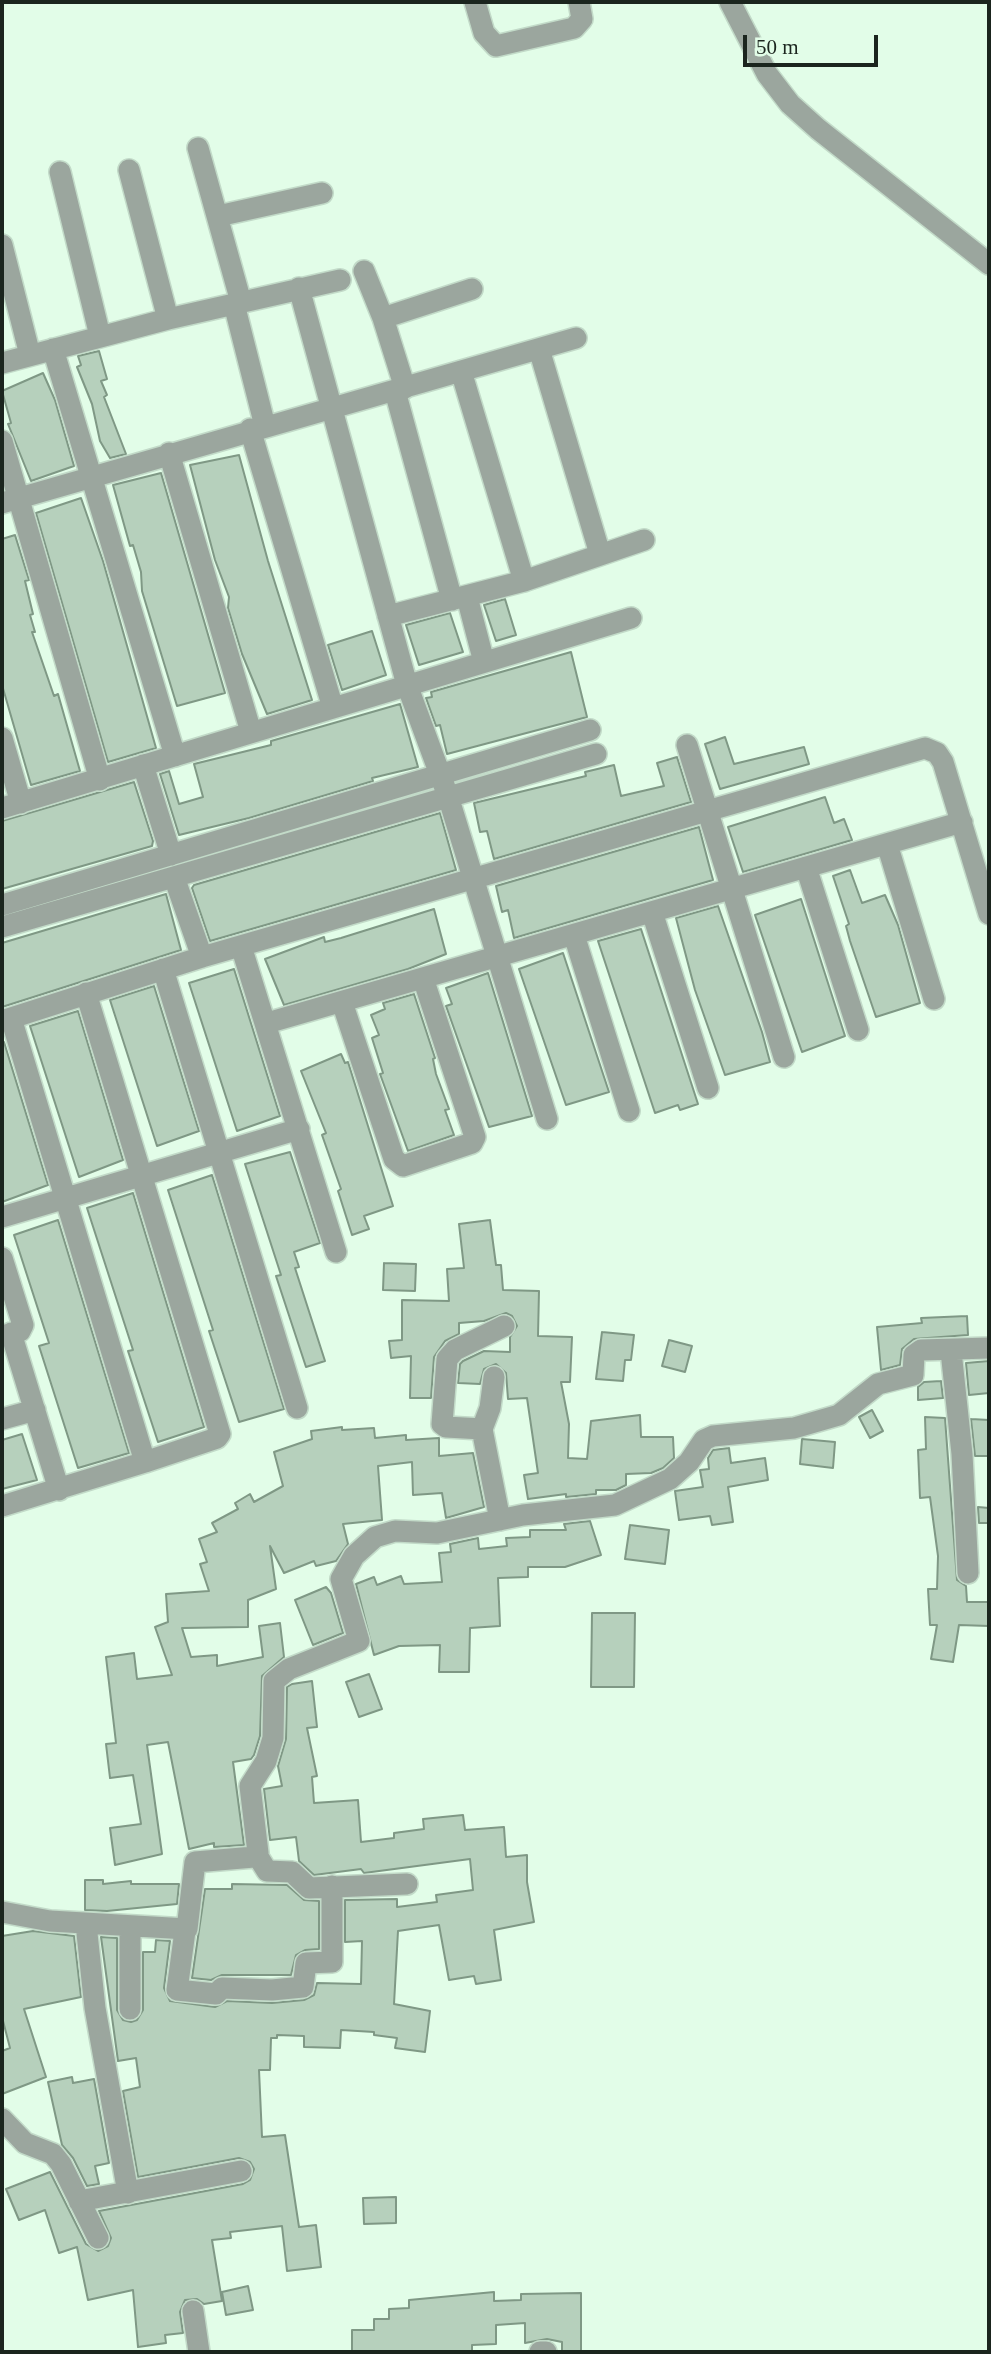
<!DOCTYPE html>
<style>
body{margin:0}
#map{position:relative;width:991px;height:2354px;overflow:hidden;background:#e2fde8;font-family:"Times New Roman",serif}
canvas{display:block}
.frame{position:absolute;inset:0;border:4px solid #1b251e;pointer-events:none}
.scale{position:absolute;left:743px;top:35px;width:135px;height:32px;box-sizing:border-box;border:4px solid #1b251e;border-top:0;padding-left:9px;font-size:21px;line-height:24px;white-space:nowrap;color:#1b251e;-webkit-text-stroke:5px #e2fde8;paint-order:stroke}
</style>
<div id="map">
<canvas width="991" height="2354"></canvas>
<div class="frame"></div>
<div class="scale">50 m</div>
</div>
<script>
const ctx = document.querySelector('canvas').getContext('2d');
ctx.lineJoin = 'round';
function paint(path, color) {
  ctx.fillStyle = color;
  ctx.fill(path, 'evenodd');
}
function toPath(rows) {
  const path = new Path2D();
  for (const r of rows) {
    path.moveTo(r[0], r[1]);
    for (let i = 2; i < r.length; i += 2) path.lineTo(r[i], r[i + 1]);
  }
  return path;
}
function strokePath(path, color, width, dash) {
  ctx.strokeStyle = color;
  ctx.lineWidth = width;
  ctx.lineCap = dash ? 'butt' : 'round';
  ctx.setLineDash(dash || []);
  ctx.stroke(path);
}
const building = toPath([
 [99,351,107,379,101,381,107,395,104,397,126,454,110,458,100,441,92,404,77,367,81,365,78,356,99,351],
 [43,373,55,400,74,466,31,481,8,424,11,423,2,391,43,373],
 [239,455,268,561,312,700,267,714,242,654,228,608,229,597,215,560,190,465,239,455],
 [161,473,225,693,177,706,142,591,141,572,133,545,130,546,113,485,161,473],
 [81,498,103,561,156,748,108,762,36,513,81,498],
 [15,535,29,580,25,581,33,614,30,615,35,632,32,632,54,696,58,694,80,771,31,785,2,685,2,539,15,535],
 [505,599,516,635,496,641,484,605,505,599],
 [450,613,463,652,419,665,406,625,450,613],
 [372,631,386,675,342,690,328,645,372,631],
 [571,652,587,717,447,754,440,725,436,726,426,698,432,697,431,692,571,652],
 [400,704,418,767,372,778,373,781,249,818,179,835,160,774,169,771,179,804,203,797,194,764,271,745,271,741,400,704],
 [725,737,734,764,804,747,809,764,720,789,705,744,725,737],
 [677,757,691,802,494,859,487,831,480,832,474,803,586,776,585,772,614,765,621,796,664,786,657,763,677,757],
 [134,782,153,841,152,846,2,889,2,821,134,782],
 [825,797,834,823,844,819,852,840,743,872,728,827,825,797],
 [440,813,456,870,210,941,192,888,194,885,440,813],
 [699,827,713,880,514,938,508,910,502,912,496,886,699,827],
 [850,870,862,903,885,895,898,925,920,1003,876,1017,850,941,846,926,849,924,833,876,850,870],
 [166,894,181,950,2,1007,2,943,166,894],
 [801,899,845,1036,802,1052,755,915,801,899],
 [718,906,762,1032,770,1062,725,1075,695,990,676,918,718,906],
 [434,909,446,954,408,969,284,1005,265,959,324,937,325,942,341,938,434,909],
 [641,929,698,1104,680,1110,678,1105,655,1113,598,941,641,929],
 [563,953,609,1092,566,1105,519,969,563,953],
 [234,969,280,1116,237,1131,189,983,234,969],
 [488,973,532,1116,489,1127,446,1006,452,1004,446,988,488,973],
 [154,986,199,1131,157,1146,110,1000,154,986],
 [414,994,435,1058,433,1059,436,1074,449,1109,445,1110,454,1135,408,1151,380,1074,383,1073,372,1038,379,1035,371,1015,385,1009,383,1003,414,994],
 [78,1011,123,1160,79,1177,30,1026,78,1011],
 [2,1042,4,1042,48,1185,2,1202,2,1042],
 [341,1054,345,1063,348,1062,393,1206,364,1216,369,1229,352,1235,338,1191,341,1189,322,1135,326,1133,301,1071,341,1054],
 [290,1152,320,1243,294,1252,299,1267,295,1268,325,1361,306,1367,276,1276,281,1275,245,1164,290,1152],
 [212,1175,284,1409,239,1422,209,1331,213,1330,168,1190,212,1175],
 [133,1193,204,1427,158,1442,128,1351,133,1350,87,1208,133,1193],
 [58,1220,129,1453,78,1468,39,1346,49,1343,14,1235,58,1220],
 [490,1220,496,1265,501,1265,503,1290,539,1291,538,1336,572,1337,570,1382,561,1382,569,1424,568,1458,587,1459,591,1421,640,1415,641,1437,673,1437,674,1458,663,1468,651,1473,626,1474,626,1485,616,1490,596,1490,596,1494,566,1497,566,1494,528,1499,524,1475,538,1473,527,1398,508,1399,506,1373,496,1364,484,1369,480,1384,458,1383,460,1364,463,1361,484,1351,510,1352,510,1337,517,1326,512,1316,506,1313,484,1321,459,1323,459,1334,445,1341,434,1357,431,1398,410,1398,411,1356,391,1358,389,1341,402,1340,402,1300,449,1301,447,1269,464,1268,459,1224,490,1220],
 [384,1263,416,1264,415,1291,383,1290,384,1263],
 [967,1316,968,1335,914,1339,902,1349,900,1365,881,1370,877,1327,922,1323,921,1318,967,1316],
 [602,1332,634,1335,631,1360,625,1360,623,1381,596,1379,602,1332],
 [669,1340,692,1346,685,1372,662,1366,669,1340],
 [989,1361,989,1393,969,1395,966,1363,989,1361],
 [941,1381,943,1398,918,1400,918,1387,924,1382,941,1381],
 [872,1410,883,1431,870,1438,859,1417,872,1410],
 [925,1417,945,1418,957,1580,966,1586,967,1602,989,1602,989,1626,959,1625,953,1662,931,1659,937,1625,930,1625,928,1589,937,1589,938,1556,930,1497,920,1498,918,1450,926,1449,925,1417],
 [971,1419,989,1420,989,1456,975,1456,971,1419],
 [342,1427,342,1430,374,1428,375,1438,406,1435,406,1440,439,1438,439,1456,473,1453,484,1507,446,1518,442,1493,413,1495,412,1462,378,1466,382,1520,343,1524,348,1544,336,1561,316,1566,314,1561,284,1573,270,1546,276,1589,248,1600,248,1627,182,1628,191,1657,217,1655,217,1666,263,1657,259,1626,280,1623,284,1657,262,1676,260,1736,254,1755,251,1759,233,1762,244,1845,214,1847,214,1843,189,1849,168,1742,147,1745,162,1854,115,1865,110,1828,141,1824,133,1775,110,1778,106,1744,116,1743,106,1657,134,1653,137,1679,172,1675,155,1627,168,1622,166,1594,209,1591,200,1564,207,1562,199,1539,217,1532,212,1523,238,1509,235,1503,250,1494,254,1502,283,1486,274,1452,312,1439,311,1431,342,1427],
 [22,1434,37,1480,2,1489,2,1440,22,1434],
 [802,1439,835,1442,833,1468,800,1464,802,1439],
 [729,1448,731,1463,765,1458,768,1480,728,1487,733,1522,712,1525,710,1516,679,1520,675,1491,703,1487,700,1470,709,1469,708,1458,713,1450,729,1448],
 [978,1507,989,1508,989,1523,979,1523,978,1507],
 [590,1521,601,1555,565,1567,528,1567,528,1577,498,1578,500,1626,470,1628,469,1672,439,1672,440,1645,399,1646,374,1655,356,1584,374,1577,377,1585,401,1576,404,1584,442,1582,439,1553,451,1552,450,1544,478,1538,479,1549,507,1546,506,1538,530,1537,530,1530,566,1530,564,1524,590,1521],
 [630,1525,669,1530,665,1564,625,1559,630,1525],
 [326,1587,331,1593,343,1633,313,1645,295,1600,326,1587],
 [592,1613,635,1613,634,1687,591,1687,592,1613],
 [369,1674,382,1709,359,1717,346,1682,369,1674],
 [312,1681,317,1727,307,1728,317,1776,312,1777,314,1803,358,1800,361,1842,394,1838,394,1833,424,1829,423,1819,463,1815,465,1830,504,1827,506,1857,527,1855,527,1882,534,1922,494,1930,501,1980,476,1984,474,1976,449,1980,439,1925,398,1931,394,2004,430,2011,425,2052,395,2048,397,2038,374,2035,374,2032,341,2030,340,2048,304,2047,304,2036,277,2035,277,2038,271,2038,270,2070,259,2070,262,2137,285,2135,299,2227,316,2225,321,2267,287,2271,282,2226,230,2232,231,2238,212,2240,222,2301,204,2304,197,2299,185,2300,180,2312,183,2333,165,2335,166,2343,138,2347,133,2290,88,2300,77,2247,59,2253,45,2210,19,2220,6,2189,50,2172,86,2244,98,2251,108,2246,111,2238,99,2211,243,2184,250,2180,254,2169,250,2162,239,2158,138,2177,123,2091,140,2087,136,2058,118,2061,101,1937,117,1938,117,2010,123,2020,131,2022,137,2020,143,2010,143,1952,155,1952,156,1940,170,1941,164,1988,170,2001,215,2007,227,2001,272,2003,304,2000,314,1995,317,1983,361,1984,362,1941,345,1942,345,1900,397,1899,397,1907,437,1902,436,1895,473,1890,470,1859,364,1873,361,1869,314,1875,299,1861,296,1837,270,1840,264,1789,282,1786,278,1766,286,1739,287,1687,292,1684,312,1681],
 [85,1880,103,1880,103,1884,131,1881,131,1884,179,1884,177,1904,107,1911,85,1910,85,1880],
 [232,1884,287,1885,304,1900,319,1901,319,1949,305,1950,296,1955,291,1975,222,1975,211,1980,192,1978,205,1889,232,1889,232,1884],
 [33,1931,74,1936,81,1997,24,2009,46,2077,2,2094,2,2051,10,2048,2,2017,2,1936,33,1931],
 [72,2077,73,2083,94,2079,109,2163,95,2166,99,2184,87,2186,73,2158,62,2145,48,2082,72,2077],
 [396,2197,396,2223,364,2224,363,2198,396,2197],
 [248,2286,253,2310,226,2315,222,2292,248,2286],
 [494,2292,494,2301,521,2300,521,2294,581,2293,581,2352,562,2352,562,2342,547,2339,525,2343,525,2323,496,2325,496,2344,472,2345,472,2352,352,2352,352,2330,374,2330,374,2319,389,2319,389,2309,409,2308,409,2300,494,2292]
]);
const minor = toPath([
 [475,2,484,33,496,46,574,28,582,19,579,2],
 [730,2,767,74,790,104,818,129,989,264],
 [198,148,241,302],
 [129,170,168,319],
 [60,172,100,336],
 [218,216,322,193],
 [2,245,30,355],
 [364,271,383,318,405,388],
 [299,288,407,685,448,796,547,1119],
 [234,304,265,426],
 [383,318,472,289],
 [53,349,175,756],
 [539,349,600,554],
 [2,363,168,319,340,280],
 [461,371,524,581],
 [395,391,452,600],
 [250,429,333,708],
 [2,441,100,780],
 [169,453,251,732],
 [2,503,576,338],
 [467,597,484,662],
 [388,616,524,581,644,540],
 [2,738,21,803],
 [687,745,784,1057],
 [143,765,171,855],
 [2,808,631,618],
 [887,844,934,999],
 [806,867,858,1030],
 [174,877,202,957],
 [2,905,590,730],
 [652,912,708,1088],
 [2,927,596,754],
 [574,935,629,1111],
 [241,946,336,1252],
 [163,969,297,1408],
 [342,1002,394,1159,403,1166,472,1143,475,1137,423,978],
 [11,1018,145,1462],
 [2,1021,202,957,925,748,937,753,943,762,989,914],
 [267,1023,962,822],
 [2,1217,299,1129],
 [2,1258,23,1325,20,1331,2,1336],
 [11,1333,59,1490],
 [951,1351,962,1454,968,1573],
 [494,1377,490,1408,482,1429,500,1520],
 [2,1419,35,1410],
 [482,1429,446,1427,442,1424,447,1359,455,1350,504,1326],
 [2,1506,145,1462,217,1438,220,1434,86,993],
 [257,1855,267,1871,292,1872,309,1888,407,1884],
 [2,1912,50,1921,187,1929,195,1862,254,1857,258,1853,250,1786,266,1761,273,1738,274,1681,289,1669,359,1641,341,1579,354,1556,375,1537,395,1531,437,1533,523,1515,615,1505,670,1479,689,1462,704,1440,713,1436,794,1428,839,1415,878,1384,913,1375,914,1355,921,1350,989,1348],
 [86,1924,95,2008,128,2193],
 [185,1931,177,1990,216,1994,222,1988,272,1990,303,1987,306,1963,332,1962,332,1886],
 [130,2009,130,1927],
 [2,2119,25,2143,53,2154,61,2164,98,2238],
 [79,2201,241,2171],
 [193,2311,199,2352],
 [540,2352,546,2352]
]);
paint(building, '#b6d0bc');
strokePath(building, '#7f9885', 2);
strokePath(minor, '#c2dac8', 24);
strokePath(minor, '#9ba69e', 21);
</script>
